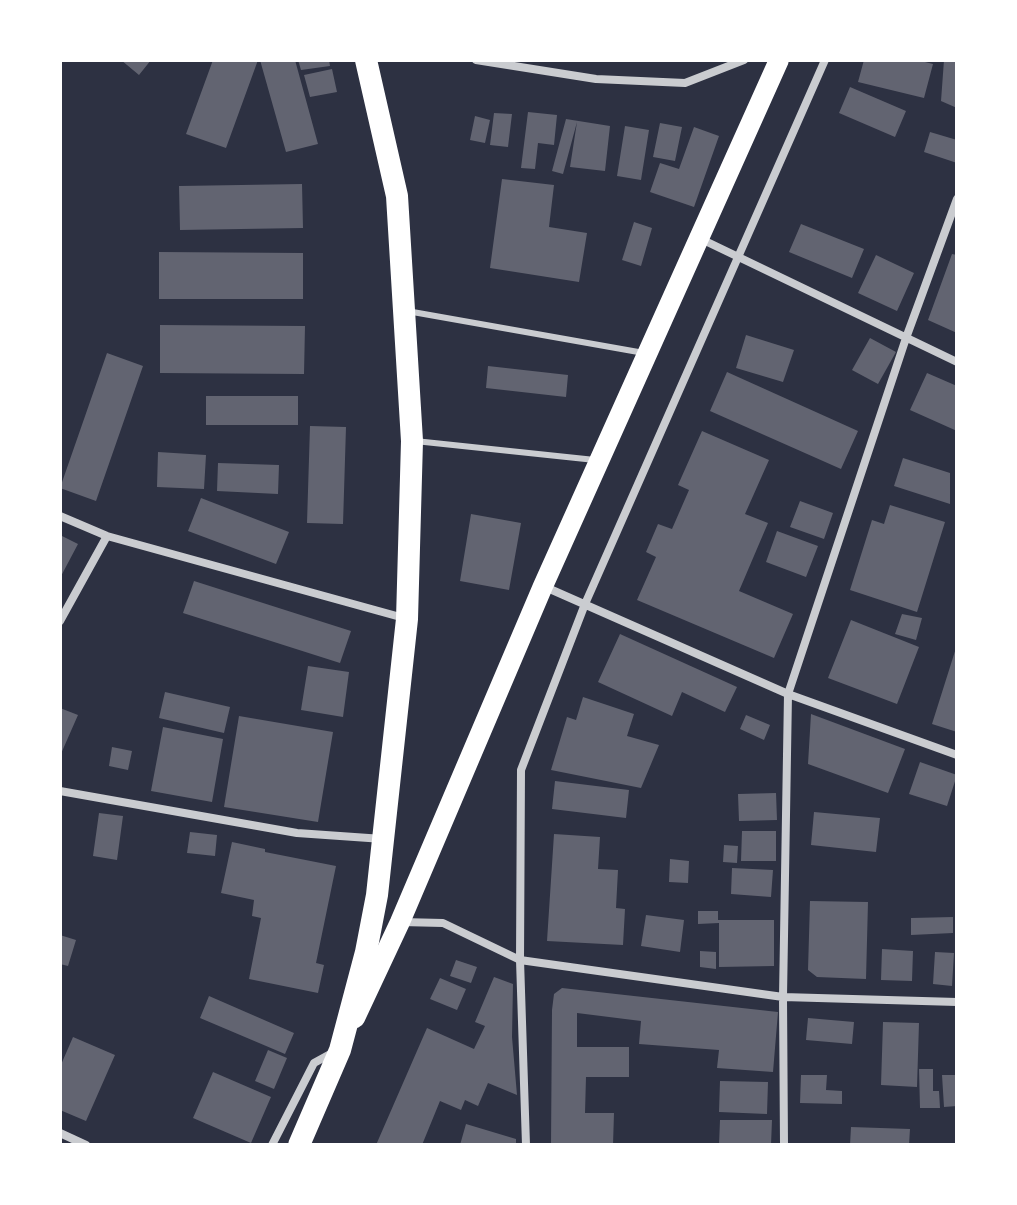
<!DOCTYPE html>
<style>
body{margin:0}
#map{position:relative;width:1017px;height:1205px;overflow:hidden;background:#2d3142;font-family:Commissioner,sans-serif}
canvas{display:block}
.frame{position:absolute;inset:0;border:62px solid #fff;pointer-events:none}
</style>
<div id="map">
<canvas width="1017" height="1205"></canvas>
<div class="frame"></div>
</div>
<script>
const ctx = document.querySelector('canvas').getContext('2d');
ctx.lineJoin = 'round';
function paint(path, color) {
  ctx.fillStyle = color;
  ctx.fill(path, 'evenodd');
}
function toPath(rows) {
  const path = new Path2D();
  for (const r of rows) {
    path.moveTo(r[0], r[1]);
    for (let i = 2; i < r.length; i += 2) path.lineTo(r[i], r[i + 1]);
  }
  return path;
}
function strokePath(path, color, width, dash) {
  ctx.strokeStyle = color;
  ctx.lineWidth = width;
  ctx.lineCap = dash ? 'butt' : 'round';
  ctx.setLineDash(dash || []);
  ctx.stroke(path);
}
const building = toPath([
 [121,60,151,60,139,75],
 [213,60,258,60,226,148,186,134],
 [260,60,295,60,318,144,286,152],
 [298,60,329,60,330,66,301,70],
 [864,60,917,60,933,64,924,98,858,82],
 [944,60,957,60,957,108,941,101],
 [332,69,337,92,310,97,304,75],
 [850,87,906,111,895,137,839,113],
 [528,112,557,115,554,145,538,143,535,169,521,168],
 [494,113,512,114,508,147,490,145],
 [475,116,490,120,485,143,470,140],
 [566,119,610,126,605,171,570,167,577,122,563,174,552,171],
 [660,123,682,127,675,161,653,157],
 [625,126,649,130,641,180,617,176],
 [694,127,719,136,694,207,650,192,660,163,679,169],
 [930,132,957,140,957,163,924,152],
 [502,179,554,185,549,227,587,233,579,282,490,268],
 [302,184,303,228,180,230,179,186],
 [634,222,652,228,641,266,622,260],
 [801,224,864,249,852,278,789,252],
 [159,252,303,253,303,299,159,299],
 [952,254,957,255,957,333,928,320],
 [876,255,914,273,897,311,858,293],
 [160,325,305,326,304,374,160,373],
 [746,335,794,350,783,382,736,368],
 [870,338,896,352,878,384,852,370],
 [107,353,143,366,96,501,60,488],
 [488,366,568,375,566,397,486,388],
 [727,372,858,431,841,469,710,411],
 [927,373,957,386,957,431,910,410],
 [206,396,298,396,298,425,206,425],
 [310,426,346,427,343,524,307,523],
 [702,431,769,460,745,514,768,523,739,591,793,614,774,658,637,600,656,557,646,552,658,524,672,529,689,490,678,485],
 [158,452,206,455,204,489,157,487],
 [903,458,950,473,950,504,894,486],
 [218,463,279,465,278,494,217,491],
 [201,498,289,532,276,564,188,531],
 [800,501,833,513,824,539,790,527],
 [890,505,945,522,917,612,850,590,872,520,884,524],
 [471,514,521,523,509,590,460,581],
 [777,531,818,546,806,577,766,562],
 [60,535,78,544,60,578],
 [194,581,351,631,340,663,183,613],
 [902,614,922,618,916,640,895,634],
 [851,620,919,647,897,704,828,678],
 [620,634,737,687,725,712,682,692,672,716,598,682],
 [956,648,957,648,957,732,932,724],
 [308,666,349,672,343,717,301,710],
 [165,692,230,707,224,733,159,718],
 [583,697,634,714,627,736,659,745,641,788,551,770,567,717,576,720],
 [60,708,78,715,60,756],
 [811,714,905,749,888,793,808,764],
 [746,715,770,725,764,740,740,729],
 [239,716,333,732,318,822,224,807],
 [163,727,223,739,212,802,151,791],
 [112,747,132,751,128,770,109,766],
 [920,762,957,775,947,806,909,794],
 [555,781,629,790,626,818,552,809],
 [776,793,777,820,739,821,738,794],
 [814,812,880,818,876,852,811,845],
 [99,813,123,816,117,860,93,856],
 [742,831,776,831,776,861,741,861],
 [190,832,217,835,215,856,187,853],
 [554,834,600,837,598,869,618,870,616,908,625,909,623,945,547,941],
 [232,842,265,849,265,852,336,866,316,963,324,965,318,993,249,979,261,918,252,916,254,900,221,893],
 [724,845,738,846,737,863,723,862],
 [670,859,689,861,688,883,669,882],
 [732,868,773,870,771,897,731,894],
 [810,901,868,902,866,979,817,977,808,970],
 [698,911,718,911,718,920,774,920,774,966,719,967,719,923,698,924],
 [646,915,684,920,680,952,641,946],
 [953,917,953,933,911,935,911,918],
 [60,935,76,940,68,966,60,964],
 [882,949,913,951,912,981,881,980],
 [700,951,716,952,716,969,700,967],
 [935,952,954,953,952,986,933,984],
 [456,960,477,967,471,983,450,976],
 [494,977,513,984,512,1037,517,1095,488,1083,478,1106,465,1100,461,1110,440,1101,422,1145,376,1145,427,1028,474,1049,485,1026,475,1022],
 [440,978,466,989,457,1010,430,999],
 [562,988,778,1012,773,1072,717,1068,719,1050,639,1044,641,1021,577,1013,577,1047,629,1047,629,1077,586,1077,585,1113,614,1113,613,1145,551,1145,552,1010,554,994],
 [209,996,294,1033,285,1054,200,1018],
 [808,1018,854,1022,852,1044,806,1040],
 [883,1022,919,1023,917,1087,881,1085],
 [73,1037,115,1055,86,1121,60,1110,60,1067],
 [268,1050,287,1058,274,1089,255,1081],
 [919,1069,933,1069,933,1091,939,1091,940,1108,920,1108],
 [213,1072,271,1097,251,1143,193,1118],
 [801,1075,827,1075,826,1090,842,1091,842,1104,800,1103],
 [942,1075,956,1075,957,1106,944,1107],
 [720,1081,768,1082,767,1114,719,1112],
 [720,1120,772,1120,771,1145,719,1145],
 [466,1124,516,1139,516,1145,460,1145],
 [851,1127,910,1129,909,1145,850,1145]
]);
const service = toPath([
 [407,311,644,353],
 [415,441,595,460]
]);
const minor = toPath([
 [476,60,596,79,685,83,744,60],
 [701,239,957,362],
 [60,516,107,536,404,618],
 [543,586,788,694,957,755],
 [60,621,107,536],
 [60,791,297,833,383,839],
 [401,922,443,923,520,960,783,997,957,1002],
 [60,1133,86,1145],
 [272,1145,314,1063,334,1052],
 [526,1145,520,960,521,770,585,604,825,60],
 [784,1145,783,997,788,694,906,338,957,199]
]);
const primary = toPath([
 [355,1018,400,922,543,586,779,60]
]);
const trunk = toPath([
 [299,1145,340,1050,366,952,377,895,407,619,412,441,397,196,366,60]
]);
paint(building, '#626471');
strokePath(service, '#caccd0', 6);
strokePath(minor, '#caccd0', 8);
strokePath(primary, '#fff', 20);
strokePath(trunk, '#fff', 22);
</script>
